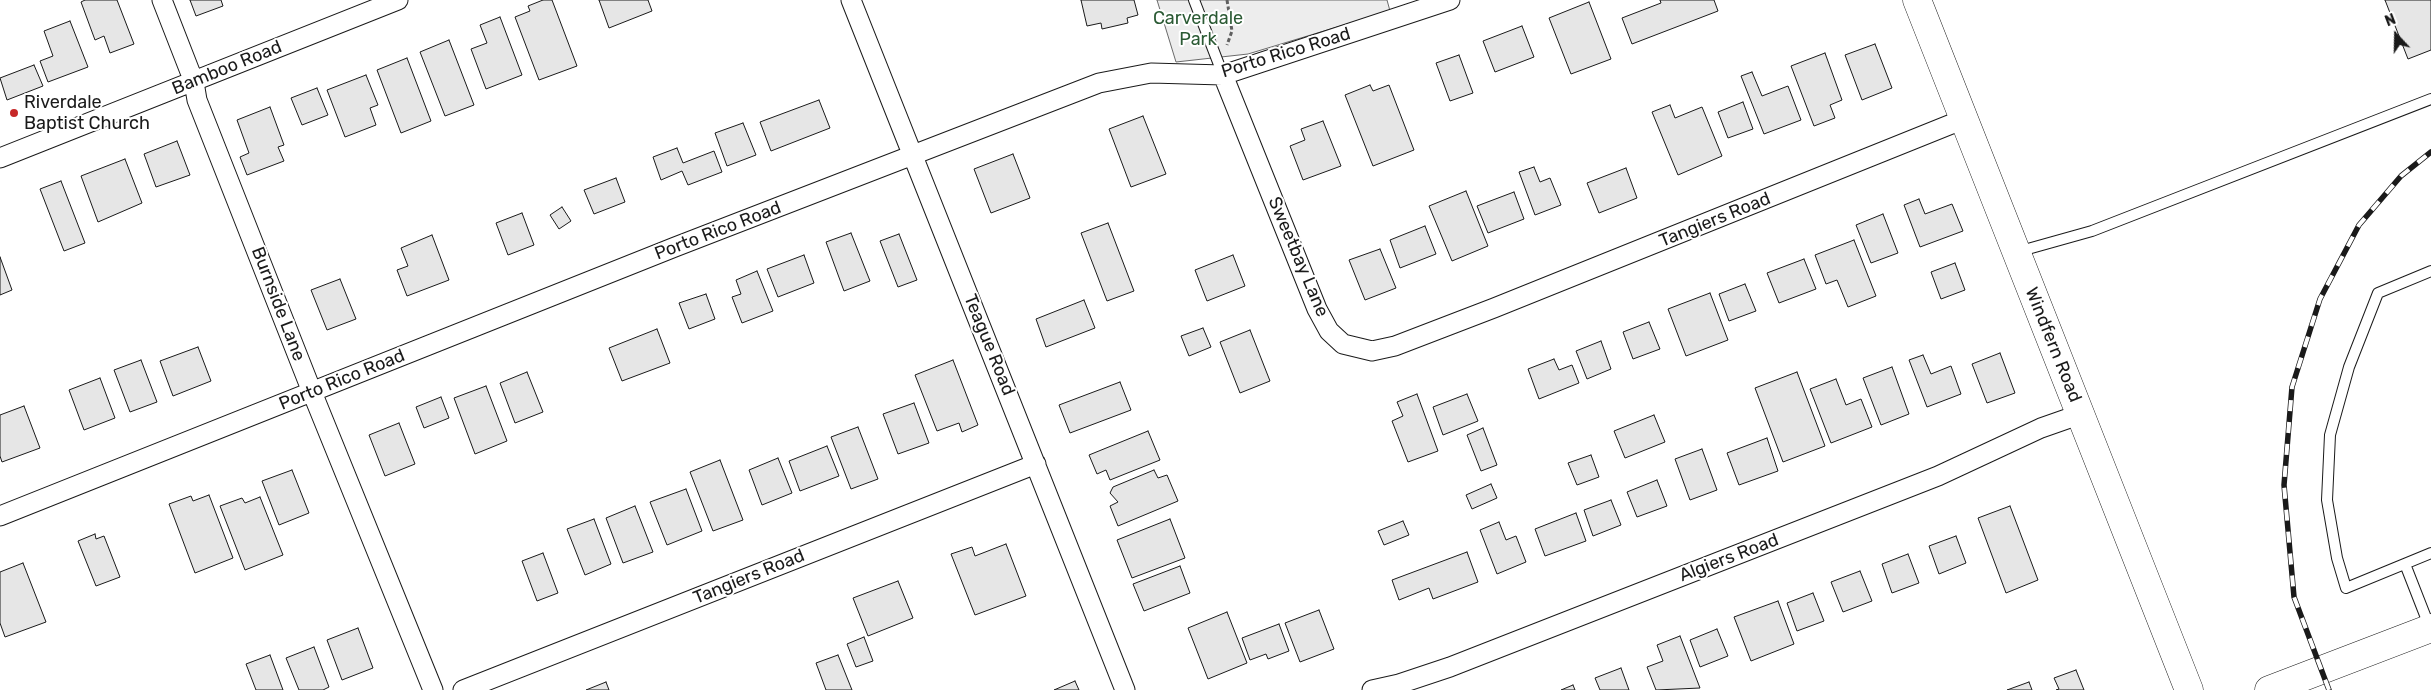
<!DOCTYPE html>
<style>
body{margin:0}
#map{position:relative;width:2431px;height:690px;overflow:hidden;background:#fff;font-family:Rubik,sans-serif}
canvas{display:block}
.north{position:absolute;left:2371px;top:10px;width:50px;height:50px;-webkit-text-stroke:4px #fff;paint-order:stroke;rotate:339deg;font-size:14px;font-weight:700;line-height:20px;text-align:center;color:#1a1a1a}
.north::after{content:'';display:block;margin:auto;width:18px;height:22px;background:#1a1a1a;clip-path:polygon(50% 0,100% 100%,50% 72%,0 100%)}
</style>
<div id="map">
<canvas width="2431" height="690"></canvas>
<div class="north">N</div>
</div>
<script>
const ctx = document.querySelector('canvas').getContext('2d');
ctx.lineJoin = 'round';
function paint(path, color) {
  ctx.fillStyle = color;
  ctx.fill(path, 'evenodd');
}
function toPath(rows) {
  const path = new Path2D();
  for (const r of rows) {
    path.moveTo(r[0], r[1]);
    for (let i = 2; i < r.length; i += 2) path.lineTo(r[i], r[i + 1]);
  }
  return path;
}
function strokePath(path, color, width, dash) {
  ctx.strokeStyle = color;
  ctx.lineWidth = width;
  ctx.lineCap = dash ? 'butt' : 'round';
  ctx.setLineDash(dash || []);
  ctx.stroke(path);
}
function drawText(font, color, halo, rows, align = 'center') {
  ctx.font = font + ' Rubik,sans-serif';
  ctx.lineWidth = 4;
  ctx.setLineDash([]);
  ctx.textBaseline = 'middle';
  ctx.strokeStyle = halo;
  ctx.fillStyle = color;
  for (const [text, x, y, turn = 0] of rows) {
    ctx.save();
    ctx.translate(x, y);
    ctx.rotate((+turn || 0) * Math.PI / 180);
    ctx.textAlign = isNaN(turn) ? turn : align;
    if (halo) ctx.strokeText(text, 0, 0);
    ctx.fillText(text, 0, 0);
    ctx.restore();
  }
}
const built = toPath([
 [1157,0,1387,0,1390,11,1248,54,1176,62,1157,0]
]);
const building = toPath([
 [85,0,117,0,134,44,110,53,104,36,95,40,81,2,85,0],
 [190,0,221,0,223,6,196,16,190,0],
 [543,0,552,0,577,66,539,80,515,17,530,11,528,6,543,0],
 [599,0,648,0,652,11,609,28,599,0],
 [1081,0,1134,0,1138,15,1127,18,1128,23,1102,29,1101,23,1087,26,1081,0],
 [1660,0,1714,0,1718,11,1632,44,1622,18,1661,3,1660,0],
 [2385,0,2431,0,2431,50,2408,59,2385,0],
 [1589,2,1611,59,1571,74,1549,18,1589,2],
 [500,17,522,75,486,89,471,49,487,43,480,25,500,17],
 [70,21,88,67,48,82,40,61,53,56,44,31,70,21],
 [1522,26,1534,57,1495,72,1483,41,1522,26],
 [449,40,474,105,445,116,420,52,449,40],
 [1875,44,1892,88,1862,100,1845,55,1875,44],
 [1825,53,1842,100,1830,105,1835,118,1814,126,1791,66,1825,53],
 [1459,55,1473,93,1450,101,1436,63,1459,55],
 [407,58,431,121,401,133,377,70,407,58],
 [34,65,43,86,7,100,0,78,34,65],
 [1752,72,1762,96,1788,86,1801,120,1764,134,1741,76,1752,72],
 [366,75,378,105,370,108,376,125,345,137,327,90,366,75],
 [1370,85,1373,91,1389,85,1414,150,1373,166,1345,95,1370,85],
 [317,88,328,115,302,125,291,98,317,88],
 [819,100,830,128,771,151,760,122,819,100],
 [1743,102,1753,129,1728,138,1718,112,1743,102],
 [1670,105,1675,118,1702,107,1722,156,1678,175,1652,112,1670,105],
 [270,107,284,145,278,147,284,161,247,175,240,157,249,153,237,120,270,107],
 [1143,116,1166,174,1131,187,1109,129,1143,116],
 [1323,121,1341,166,1303,180,1290,146,1305,140,1301,129,1323,121],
 [743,123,756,155,727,166,715,133,743,123],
 [177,141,190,175,156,187,144,154,177,141],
 [677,148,683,163,714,151,722,172,688,185,682,171,661,180,653,157,677,148],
 [1013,154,1030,198,991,213,974,169,1013,154],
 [125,159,142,203,98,222,81,176,125,159],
 [1534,167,1540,182,1550,178,1561,205,1535,215,1519,172,1534,167],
 [1626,168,1637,198,1599,213,1587,183,1626,168],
 [616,178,625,202,594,214,584,190,616,178],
 [61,181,85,243,64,251,40,189,61,181],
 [1466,191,1488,246,1452,261,1429,206,1466,191],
 [1514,192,1524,219,1488,233,1477,206,1514,192],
 [1919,199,1925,214,1952,204,1963,231,1920,247,1904,205,1919,199],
 [562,207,571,221,559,229,550,215,562,207],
 [522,213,534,245,508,255,496,223,522,213],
 [1883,214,1898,253,1871,263,1856,225,1883,214],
 [1108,223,1134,291,1107,301,1081,233,1108,223],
 [1425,226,1436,254,1400,268,1390,240,1425,226],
 [851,233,870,281,844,291,826,242,851,233],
 [899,234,917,280,898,287,880,241,899,234],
 [432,235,449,280,407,296,397,270,408,266,401,248,432,235],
 [1854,240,1876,296,1848,307,1837,280,1826,284,1815,255,1854,240],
 [1380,249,1396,288,1365,300,1349,260,1380,249],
 [804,255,814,283,778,297,767,269,804,255],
 [1233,255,1245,286,1207,301,1195,270,1233,255],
 [0,257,12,290,0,295,0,257],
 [1804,259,1816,289,1779,303,1767,273,1804,259],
 [1955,263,1965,290,1941,299,1931,272,1955,263],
 [757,271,773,311,742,323,732,297,741,294,736,280,757,271],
 [340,279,356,319,327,330,311,290,340,279],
 [1745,284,1756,311,1729,321,1719,294,1745,284],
 [1710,293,1728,340,1686,356,1668,309,1710,293],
 [706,294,715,319,689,329,679,303,706,294],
 [1084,300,1095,328,1046,347,1036,319,1084,300],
 [1649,322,1660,349,1633,359,1623,332,1649,322],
 [1203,328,1211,347,1189,356,1181,336,1203,328],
 [657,329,670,363,622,381,609,348,657,329],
 [1250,330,1270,381,1240,393,1220,342,1250,330],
 [1601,341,1611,369,1587,379,1576,351,1601,341],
 [198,347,211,381,173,396,160,361,198,347],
 [2000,353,2015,393,1987,403,1972,364,2000,353],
 [1923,355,1931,374,1951,366,1961,394,1927,407,1909,360,1923,355],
 [1554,359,1559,370,1572,365,1579,383,1539,399,1528,369,1554,359],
 [141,360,157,402,130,412,114,370,141,360],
 [953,360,978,425,962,432,959,423,937,431,915,375,953,360],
 [1892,367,1909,414,1881,425,1863,378,1892,367],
 [527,372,543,412,515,423,500,383,527,372],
 [1797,372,1825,446,1783,462,1755,388,1797,372],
 [100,378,115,418,84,430,69,390,100,378],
 [1836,379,1846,405,1861,399,1872,427,1831,443,1810,389,1836,379],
 [1120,382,1131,410,1070,433,1059,405,1120,382],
 [486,386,507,441,475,454,454,398,486,386],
 [1417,394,1438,451,1408,462,1392,421,1403,416,1397,402,1417,394],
 [1467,394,1478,421,1443,435,1433,407,1467,394],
 [441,397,449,418,424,428,416,407,441,397],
 [914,403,929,443,898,454,883,414,914,403],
 [24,406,40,448,2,462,0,456,0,415,24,406],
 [1654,415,1665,442,1625,458,1614,431,1654,415],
 [399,423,415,464,385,476,369,435,399,423],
 [858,427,878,479,851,489,831,437,858,427],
 [1483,428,1497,465,1481,471,1467,435,1483,428],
 [1148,431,1160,460,1110,480,1106,470,1097,474,1089,455,1148,431],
 [1767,438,1778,471,1739,485,1727,453,1767,438],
 [827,446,839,476,800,491,789,461,827,446],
 [1702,449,1717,490,1690,500,1675,459,1702,449],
 [1591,455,1599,477,1577,485,1568,463,1591,455],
 [778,458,792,493,762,505,749,470,778,458],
 [720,460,743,520,713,531,690,472,720,460],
 [292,470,309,513,279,525,262,481,292,470],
 [1154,470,1158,478,1167,475,1178,501,1118,526,1110,506,1118,502,1110,493,1113,487,1154,470],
 [1657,480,1667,506,1637,517,1627,492,1657,480],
 [1491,484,1497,498,1472,509,1466,495,1491,484],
 [686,489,702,531,667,545,650,502,686,489],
 [209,495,233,558,195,573,169,504,191,496,193,501,209,495],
 [260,497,283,555,245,570,220,506,242,498,245,503,260,497],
 [1611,500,1621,525,1593,536,1584,510,1611,500],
 [635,506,653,552,623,563,606,518,635,506],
 [2010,506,2038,580,2006,593,1978,518,2010,506],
 [1576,513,1586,541,1545,556,1535,529,1576,513],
 [594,519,611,564,585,575,567,529,594,519],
 [1170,519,1185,558,1132,578,1117,540,1170,519],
 [1403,521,1409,535,1384,545,1378,531,1403,521],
 [1499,522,1506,540,1516,536,1526,562,1497,574,1480,530,1499,522],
 [95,534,96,539,104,536,120,577,96,586,78,541,95,534],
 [1956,536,1966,563,1939,574,1929,546,1956,536],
 [1006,544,1026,596,975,615,951,554,972,547,975,556,1006,544],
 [1467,552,1478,582,1433,599,1429,588,1399,600,1392,580,1467,552],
 [543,553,558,593,537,601,522,561,543,553],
 [1908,554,1919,583,1892,593,1882,564,1908,554],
 [23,563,46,622,5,637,0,623,0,572,23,563],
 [1180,566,1190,593,1144,611,1133,584,1180,566],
 [1860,571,1872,601,1843,612,1831,582,1860,571],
 [898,581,913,618,868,636,853,598,898,581],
 [1813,593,1824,621,1797,631,1787,603,1813,593],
 [1778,601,1794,644,1751,661,1734,617,1778,601],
 [1319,610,1334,649,1300,662,1285,623,1319,610],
 [1227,612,1247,663,1208,679,1188,628,1227,612],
 [1279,624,1289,651,1268,659,1266,654,1250,660,1242,638,1279,624],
 [358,628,373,668,342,680,327,640,358,628],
 [1717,629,1728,656,1700,667,1690,640,1717,629],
 [1680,636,1700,688,1656,690,1647,667,1663,661,1657,645,1680,636],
 [864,637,873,661,856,667,847,644,864,637],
 [314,647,329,687,323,690,299,690,286,658,314,647],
 [270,655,283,690,256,690,246,664,270,655],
 [838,655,852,690,826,690,816,663,838,655],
 [1621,668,1629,690,1600,690,1595,678,1621,668],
 [2076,670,2084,690,2056,690,2059,689,2054,678,2076,670],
 [1075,681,1079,690,1054,690,1075,681],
 [606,682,609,690,586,690,606,682],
 [2029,682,2032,690,2007,690,2029,682],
 [1573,685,1575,690,1561,690,1573,685]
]);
const path = toPath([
 [1227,0,1232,31,1227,45]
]);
const lane = toPath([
 [1194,0,1223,75],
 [2017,252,2092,231,2431,99],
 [2431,271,2378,293,2349,367,2330,435,2327,500,2337,558,2346,588,2431,553],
 [2405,564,2430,628]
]);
const street = toPath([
 [162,0,194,82,197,100,312,392,433,690],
 [851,0,1125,690],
 [1223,75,1317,309,1329,331,1343,344,1372,351,1395,346,1494,308,1964,119],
 [0,158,398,0],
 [0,516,675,247,1099,83,1151,73,1223,75,1450,0],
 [463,690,1036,464],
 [1372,690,1399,684,1450,667,1938,476,2041,428,2081,414]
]);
const secondary = toPath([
 [1917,0,2189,690],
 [2269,690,2431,628]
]);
const rail = toPath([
 [2329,690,2294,597,2284,485,2292,387,2320,299,2359,225,2401,176,2431,152]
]);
const markers = [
 [14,113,5,"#c62828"]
];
const parkNames = [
 ["Carverdale",1198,19],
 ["Park",1198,40]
];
const streetNames = [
 ["Porto Rico Road",1286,53,-17],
 ["Bamboo Road",227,68,-22],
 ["Tangiers Road",1715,220,-22],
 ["Porto Rico Road",718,231,-21],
 ["Sweetbay Lane",1298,257,67],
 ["Burnside Lane",278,304,69],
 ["Teague Road",989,345,68],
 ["Windfern Road",2053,345,68],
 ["Porto Rico Road",342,380,-22],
 ["Algiers Road",1729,558,-21],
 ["Tangiers Road",749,577,-22]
];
const poiNames = [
 ["Riverdale",24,103],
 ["Baptist Church",24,124]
];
paint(built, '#ededed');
strokePath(built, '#6a6a6a', 1);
paint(building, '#e6e6e6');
strokePath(building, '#1a1a1a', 1);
strokePath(lane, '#1a1a1a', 12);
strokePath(street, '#1a1a1a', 21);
strokePath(secondary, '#1a1a1a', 29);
strokePath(path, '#5f5f5f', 3, [4, 2.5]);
strokePath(lane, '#fff', 10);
strokePath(street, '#fff', 19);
strokePath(secondary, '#fff', 28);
strokePath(rail, '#1a1a1a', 5.5);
strokePath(rail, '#fff', 4, [11]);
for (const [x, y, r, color] of markers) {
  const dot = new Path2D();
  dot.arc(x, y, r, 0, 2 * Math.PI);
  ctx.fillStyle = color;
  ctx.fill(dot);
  strokePath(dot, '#fff', 2);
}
drawText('18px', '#2b5a34', '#fff', parkNames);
drawText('18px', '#1a1a1a', '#fff', streetNames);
drawText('18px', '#1a1a1a', '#fff', poiNames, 'left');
</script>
